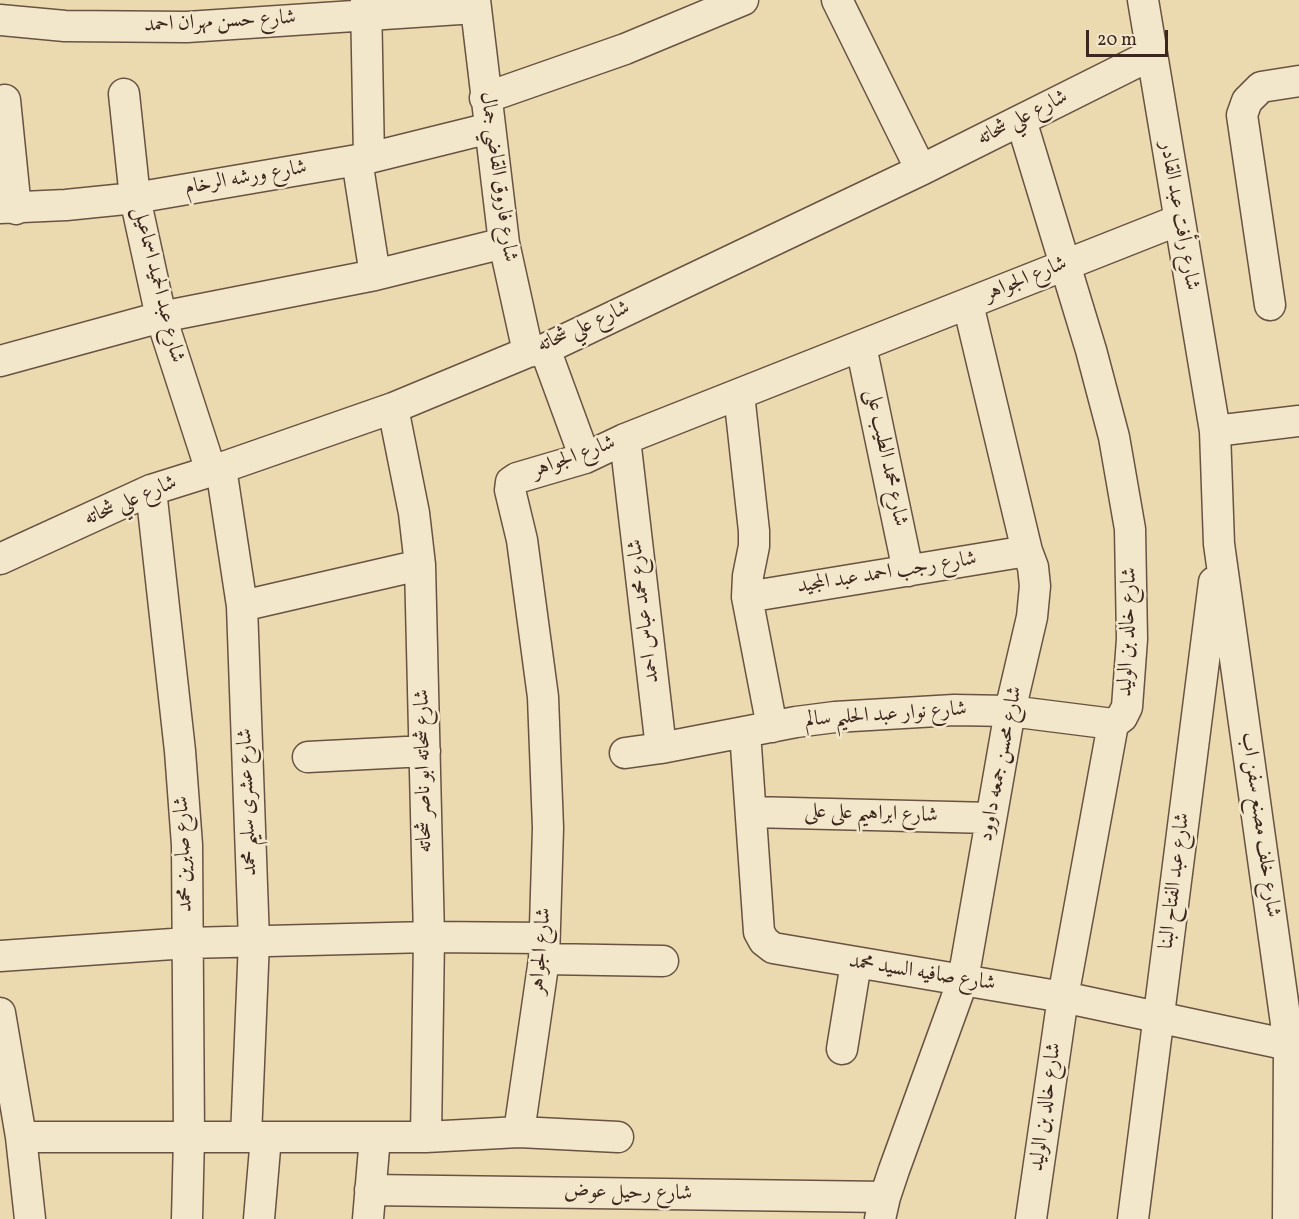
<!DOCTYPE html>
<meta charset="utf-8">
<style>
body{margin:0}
#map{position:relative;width:1299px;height:1219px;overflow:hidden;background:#ebd9af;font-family:Vollkorn,serif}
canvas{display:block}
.scale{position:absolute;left:1086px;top:30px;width:82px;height:27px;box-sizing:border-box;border:3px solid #3c261d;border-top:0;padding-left:8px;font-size:18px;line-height:21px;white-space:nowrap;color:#3c261d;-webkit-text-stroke:4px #f2e6cb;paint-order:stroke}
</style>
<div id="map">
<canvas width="1299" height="1219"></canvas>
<div class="scale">20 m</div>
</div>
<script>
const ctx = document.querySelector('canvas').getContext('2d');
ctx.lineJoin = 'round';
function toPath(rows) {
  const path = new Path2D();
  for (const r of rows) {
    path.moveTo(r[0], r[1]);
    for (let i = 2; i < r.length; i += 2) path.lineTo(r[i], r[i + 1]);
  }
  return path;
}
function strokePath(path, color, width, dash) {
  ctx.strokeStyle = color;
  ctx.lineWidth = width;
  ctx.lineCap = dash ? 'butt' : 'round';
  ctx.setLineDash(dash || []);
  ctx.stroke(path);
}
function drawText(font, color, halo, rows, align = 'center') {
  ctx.font = font + ' Vollkorn,Amiri,serif';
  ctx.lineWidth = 5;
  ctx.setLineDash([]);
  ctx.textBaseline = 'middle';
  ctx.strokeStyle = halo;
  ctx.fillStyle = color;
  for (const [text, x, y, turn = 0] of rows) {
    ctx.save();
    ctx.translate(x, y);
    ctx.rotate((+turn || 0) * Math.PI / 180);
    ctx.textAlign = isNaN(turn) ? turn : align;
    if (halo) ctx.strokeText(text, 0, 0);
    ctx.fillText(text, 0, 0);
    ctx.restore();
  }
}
const minor = toPath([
 [366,0,369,158],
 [475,0,504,243,528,352],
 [837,0,921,170],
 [1143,0,1215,431,1219,544,1289,1045,1288,1219],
 [0,20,65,26,187,27,475,8],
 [124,94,135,198,161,317,211,471],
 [485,98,625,49,743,0],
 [5,100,16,209],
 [1021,120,1091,350,1114,437,1130,529,1132,639,1127,707,1122,717,1113,724,1063,997,1031,1219],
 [357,160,375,275],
 [0,208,66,205,135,198,369,158,490,128],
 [1270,305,1242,115,1247,101,1261,87,1299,81],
 [861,346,908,571],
 [545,349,585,458],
 [0,361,161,317,375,275,504,243],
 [739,394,754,531,754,546,748,576,747,597,772,727],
 [393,408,414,513,420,565,429,937,426,1137],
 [1215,431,1299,421],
 [625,439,661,748,625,753],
 [221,468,242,606,254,941,246,1137],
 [151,490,180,751,187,845,189,1137,187,1219],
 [0,559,151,490,221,468,393,408,528,352,545,349,921,170,1151,55],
 [747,597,1027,551],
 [242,606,420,565],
 [745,732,759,932,764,941,773,948,1063,997,1289,1045],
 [661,748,796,722,835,717,954,710,1010,711,1113,724],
 [308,757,425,751],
 [751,812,991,818],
 [0,956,187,943,429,937,544,938],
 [544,959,663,961],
 [0,1013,21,1137,30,1219],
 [842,1049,856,963],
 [519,1132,544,959,548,828,543,697,522,540,510,490,511,482,517,478,585,458,625,439,1179,220],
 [21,1137,426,1137,519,1132,618,1137],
 [370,1190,885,1197],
 [259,1219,266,1137],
 [368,1219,375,1137],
 [880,1219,885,1197,894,1170,963,980,1010,711,1032,617,1035,586,1033,567,1027,551,968,304],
 [1133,1219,1214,582]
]);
const streetNames = [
 ["شارع حسن مهران احمد",220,23,-3],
 ["شارع علي شحاته",1023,119,-27],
 ["شارع فاروق القاضي جمال",497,177,82],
 ["شارع ورشه الرخام",246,179,-10],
 ["شارع رأفت عبد القادر",1178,216,80],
 ["شارع الجواهر",1026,280,-22],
 ["شارع عبد الحميد اسماعيل",157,285,76],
 ["شارع علي شحاته",584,328,-24],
 ["شارع الجواهر",574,458,-20],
 ["شارع محمد الطيب على",885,458,78],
 ["شارع علي شحاته",131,502,-23],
 ["شارع رجب احمد عبد المجيد",887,574,-9],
 ["شارع محمد عباس احمد",645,611,-97],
 ["شارع خالد بن الوليد",1129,632,-88],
 ["شارع نوار عبد الحليم سالم",886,716,-4],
 ["شارع محسن جمعه داوود",1002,764,-79],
 ["شارع شحاته ابو ناصر شحاته",425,771,-91],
 ["شارع عشرى سليم محمد",249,802,-92],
 ["شارع ابراهيم على على",871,815,2],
 ["شارع خلف مصنع سفن اب",1259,825,82],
 ["شارع صابرين محمد",185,854,-92],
 ["شارع عبد الفتاح البنا",1176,881,-83],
 ["شارع الجواهر",542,951,-85],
 ["شارع صافيه السيد محمد",922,974,9],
 ["شارع خالد بن الوليد",1047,1107,-82],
 ["شارع رحيل عوض",628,1194,1]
];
strokePath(minor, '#685342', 33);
strokePath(minor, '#f2e6cb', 30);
drawText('21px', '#3c261d', '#f2e6cb', streetNames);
</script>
